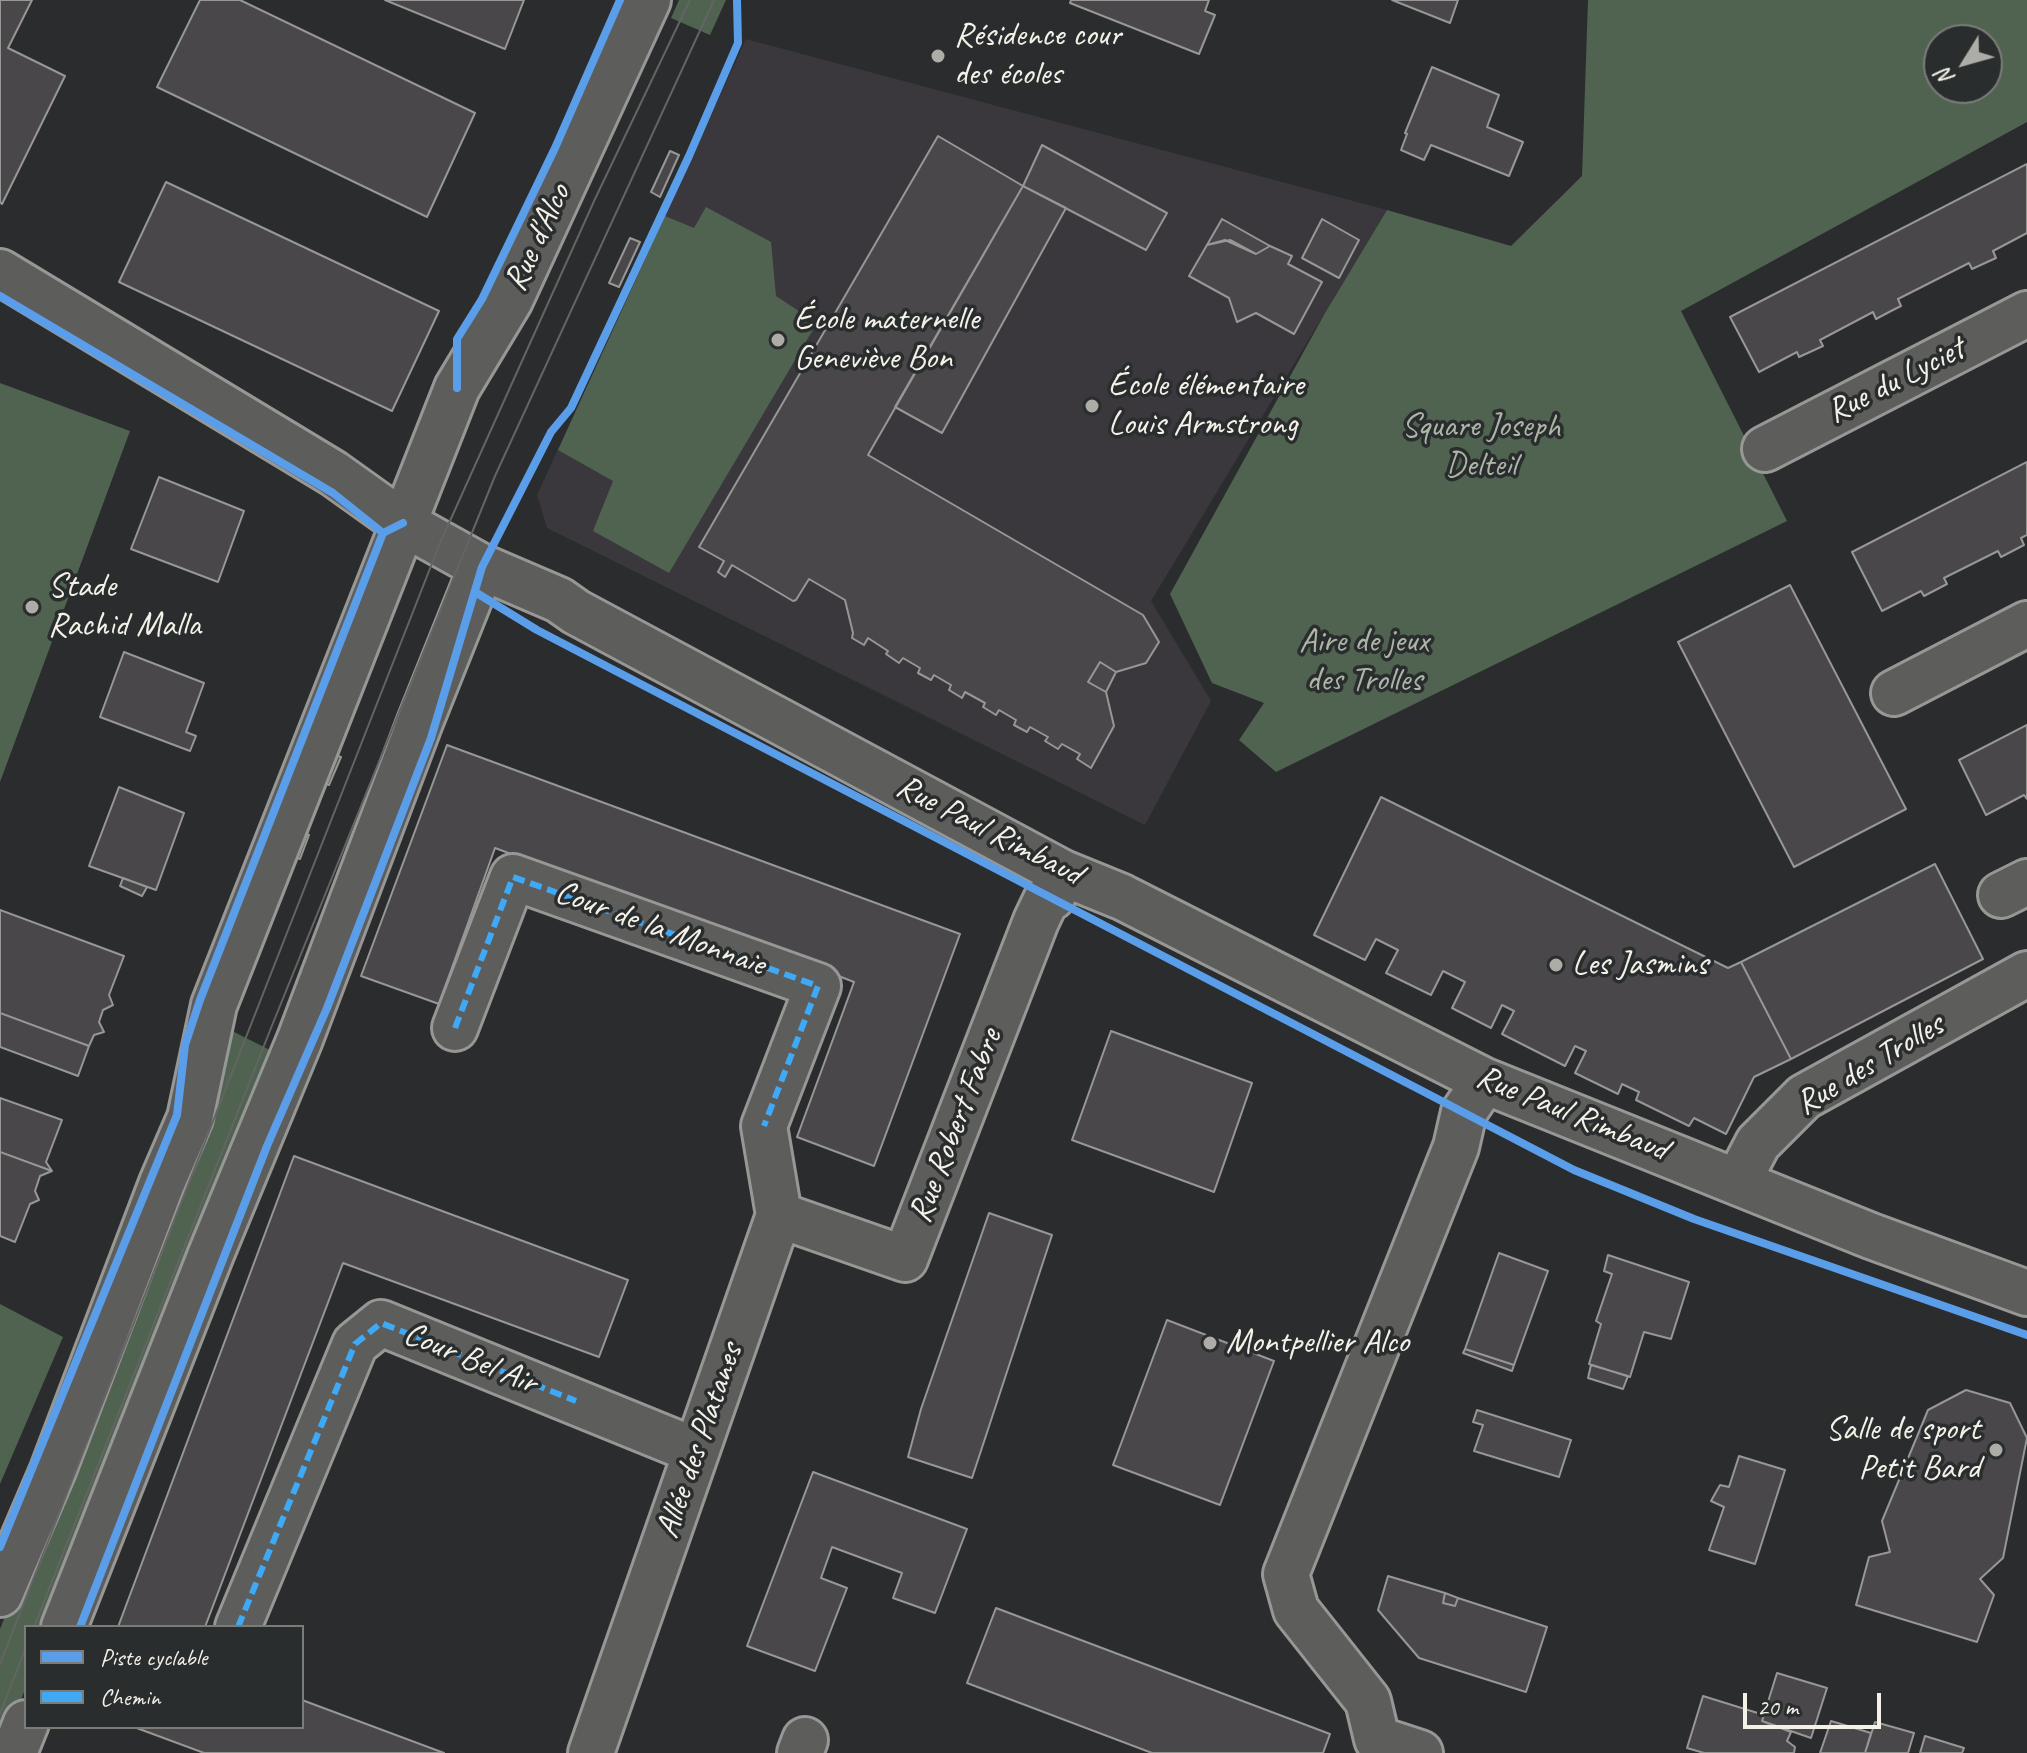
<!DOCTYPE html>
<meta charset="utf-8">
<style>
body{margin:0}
#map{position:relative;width:2027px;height:1753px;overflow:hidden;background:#2b2c2d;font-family:Caveat,sans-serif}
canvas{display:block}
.legend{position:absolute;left:24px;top:1625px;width:280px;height:104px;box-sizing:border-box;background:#2a2d2e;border:2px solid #7b7b78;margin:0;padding:10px 14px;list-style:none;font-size:24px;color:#f4f1e8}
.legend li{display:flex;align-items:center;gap:16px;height:40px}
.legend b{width:40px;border:2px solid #7b7b78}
.north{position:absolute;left:1923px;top:24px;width:80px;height:80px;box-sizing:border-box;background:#2a2d2e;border:2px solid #7b7b78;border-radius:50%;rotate:233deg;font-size:22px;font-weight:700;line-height:32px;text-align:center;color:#f4f1e8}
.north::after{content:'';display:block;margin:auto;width:28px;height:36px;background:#aeaca7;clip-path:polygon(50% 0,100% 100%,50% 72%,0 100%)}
.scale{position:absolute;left:1743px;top:1693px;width:138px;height:36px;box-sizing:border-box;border:4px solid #f4f1e8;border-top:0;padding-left:10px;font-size:24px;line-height:28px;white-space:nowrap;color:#f4f1e8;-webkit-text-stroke:6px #2a2d2e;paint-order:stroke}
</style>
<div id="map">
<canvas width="2027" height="1753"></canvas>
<ul class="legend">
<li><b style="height:10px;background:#5a9eea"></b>Piste cyclable</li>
<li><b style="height:10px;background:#3fa9f5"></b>Chemin</li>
</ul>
<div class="north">N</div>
<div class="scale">20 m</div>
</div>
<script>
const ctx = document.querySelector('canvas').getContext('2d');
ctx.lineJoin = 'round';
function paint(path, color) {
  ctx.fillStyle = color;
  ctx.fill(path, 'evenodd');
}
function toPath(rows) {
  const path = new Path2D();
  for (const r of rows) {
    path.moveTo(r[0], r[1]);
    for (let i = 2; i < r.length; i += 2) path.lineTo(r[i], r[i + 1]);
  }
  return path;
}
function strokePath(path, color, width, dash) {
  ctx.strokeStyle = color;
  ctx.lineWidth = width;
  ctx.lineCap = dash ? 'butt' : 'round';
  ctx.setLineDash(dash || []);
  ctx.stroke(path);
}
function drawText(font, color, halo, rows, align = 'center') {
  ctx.font = font + ' Caveat,sans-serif';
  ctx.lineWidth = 7;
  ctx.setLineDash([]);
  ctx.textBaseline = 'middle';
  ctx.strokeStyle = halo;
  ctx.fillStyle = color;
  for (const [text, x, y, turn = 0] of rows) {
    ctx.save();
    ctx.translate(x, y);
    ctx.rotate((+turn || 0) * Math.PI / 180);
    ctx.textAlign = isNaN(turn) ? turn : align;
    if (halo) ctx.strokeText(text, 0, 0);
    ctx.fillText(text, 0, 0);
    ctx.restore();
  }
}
const built = toPath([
 [746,39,1387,210,1151,601,1211,701,1145,825,547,528,537,495]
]);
const green = toPath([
 [679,0,726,0,710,35,671,18],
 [1588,0,2027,0,2027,122,1681,311,1787,521,1276,772,1239,740,1264,703,1212,683,1170,594,1325,313,1387,210,1511,246,1582,176],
 [1939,40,1987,40,1987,88,1939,88],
 [706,207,771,242,776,296,817,323,669,573,593,531,613,481,558,450,665,216,694,228],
 [0,383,130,431,0,782],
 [220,1025,278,1054,50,1627,26,1627,26,1687,0,1753,0,1629,206,1111],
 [0,1304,63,1337,0,1484]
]);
const building = toPath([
 [0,0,32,0,8,48,65,76,2,204,0,202,0,0],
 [200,0,240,0,475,113,427,217,157,87,200,0],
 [385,0,524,0,505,49,385,0],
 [1071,0,1209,0,1205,11,1215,15,1199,54,1070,3,1071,0],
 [1392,0,1458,0,1450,23,1392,0],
 [1432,67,1499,95,1487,127,1523,142,1509,176,1431,145,1424,160,1401,150,1407,134,1405,133,1432,67],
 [938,136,1023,186,868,455,1143,615,1159,642,1146,663,1116,672,1100,662,1088,682,1106,692,1114,726,1091,768,1077,759,1080,754,1062,744,1058,749,1045,741,1048,737,1030,727,1027,732,1014,725,1016,720,999,710,996,715,983,707,985,703,965,692,962,698,949,690,951,685,934,675,931,680,918,673,920,668,903,658,899,663,886,654,888,651,868,638,864,645,852,638,853,633,845,600,809,579,796,600,793,601,732,565,725,577,718,572,724,561,699,547,938,136],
 [1042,145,1167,213,1146,250,1023,186,1042,145],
 [670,151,679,155,660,197,651,192,670,151],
 [2027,164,2027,233,1993,251,1996,258,1972,269,1969,263,1898,299,1901,306,1891,311,1876,319,1873,312,1820,340,1823,346,1799,357,1797,352,1759,372,1730,317,2027,164],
 [166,182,439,311,392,411,119,282,166,182],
 [1023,186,1066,208,942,433,895,407,1023,186],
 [1222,219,1270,246,1256,254,1230,240,1207,245,1222,219],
 [1322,219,1359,240,1339,278,1302,258,1322,219],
 [630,238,640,242,619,287,609,283,630,238],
 [1225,240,1256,254,1270,246,1292,256,1288,264,1322,282,1294,334,1256,313,1237,322,1229,298,1189,276,1207,245,1225,240],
 [2027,462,2027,535,2021,538,2024,545,2001,557,1998,551,1944,578,1947,584,1924,596,1921,591,1882,611,1852,552,2027,462],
 [159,477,244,511,218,582,131,549,159,477],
 [1790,585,1906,809,1794,867,1678,642,1790,585],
 [124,652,204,683,186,732,196,736,190,751,100,717,124,652],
 [1100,662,1116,672,1106,692,1088,682,1100,662],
 [2027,725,2027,799,2024,795,1986,815,1959,760,2027,725],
 [447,745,960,934,874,1166,797,1137,854,982,805,963,495,848,439,1004,361,976,447,745],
 [330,753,341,757,329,785,319,782,330,753],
 [119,787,184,813,156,890,89,866,119,787],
 [1381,797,1728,968,1741,962,1791,1059,1754,1077,1726,1134,1694,1118,1689,1126,1636,1100,1639,1092,1622,1084,1618,1094,1575,1073,1586,1051,1575,1046,1565,1066,1502,1034,1514,1011,1502,1005,1491,1028,1452,1008,1465,982,1443,971,1431,995,1386,973,1398,950,1376,939,1365,960,1314,935,1381,797],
 [299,831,309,835,300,859,290,855,299,831],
 [1935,864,1983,959,1791,1059,1741,962,1935,864],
 [123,878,147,887,142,896,120,886,123,878],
 [0,910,124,956,109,995,113,1005,103,1010,99,1022,104,1032,94,1035,89,1046,0,1013,0,910],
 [0,1013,89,1046,78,1076,0,1047,0,1013],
 [1111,1031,1252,1083,1214,1192,1072,1140,1111,1031],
 [0,1098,62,1120,46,1162,52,1171,0,1152,0,1098],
 [0,1152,52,1171,40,1176,35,1191,39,1200,30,1204,15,1242,0,1236,0,1152],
 [294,1156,628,1280,599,1357,343,1263,205,1627,118,1627,294,1156],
 [989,1213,1052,1235,972,1478,908,1457,921,1409,989,1213],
 [1499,1253,1548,1271,1514,1365,1465,1349,1499,1253],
 [1608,1255,1689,1282,1671,1339,1644,1332,1630,1377,1589,1364,1601,1324,1596,1321,1612,1274,1604,1271,1608,1255],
 [1167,1320,1274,1361,1220,1505,1113,1465,1167,1320],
 [1465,1349,1514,1365,1512,1371,1463,1353,1465,1349],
 [1591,1365,1628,1376,1623,1389,1588,1378,1591,1365],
 [1966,1390,2010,1403,2027,1438,2003,1558,1980,1579,1994,1595,1977,1642,1856,1605,1869,1557,1890,1552,1882,1521,1928,1410,1966,1390],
 [1477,1410,1571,1440,1559,1477,1474,1451,1483,1425,1473,1422,1477,1410],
 [1739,1456,1785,1470,1755,1564,1709,1550,1724,1507,1711,1501,1720,1485,1729,1487,1739,1456],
 [813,1472,967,1529,935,1613,893,1598,902,1573,832,1547,821,1578,847,1588,815,1671,747,1646,813,1472],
 [1388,1576,1445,1593,1443,1603,1455,1606,1458,1598,1547,1627,1526,1692,1419,1658,1378,1610,1388,1576],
 [1445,1593,1458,1598,1455,1606,1443,1603,1445,1593],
 [996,1608,1330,1734,1323,1753,1152,1753,967,1683,996,1608],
 [1777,1673,1827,1688,1811,1738,1762,1721,1777,1673],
 [1703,1696,1764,1715,1762,1721,1791,1732,1787,1741,1795,1747,1794,1753,1704,1753,1687,1748,1703,1696],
 [302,1700,444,1753,204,1753,134,1727,302,1727,302,1700],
 [1831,1721,1871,1733,1865,1753,1820,1753,1831,1721],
 [1875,1722,1914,1733,1908,1753,1865,1753,1875,1722],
 [1925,1736,1964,1748,1962,1753,1920,1753,1925,1736]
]);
const minor = toPath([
 [0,272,333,473,403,523,482,567,559,600,576,612,1063,873,1122,897,1485,1081,1871,1236,2027,1293],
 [1765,449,2027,314],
 [1894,693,2027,624],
 [2001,895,2027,882],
 [455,1028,513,877,818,986,764,1126,779,1215,591,1753],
 [1738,1181,1758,1143,1804,1097,2027,974],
 [779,1215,905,1259,1036,921,1046,900,1052,897,1063,873],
 [0,1594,53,1470,162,1183,190,1118,214,1005,457,388,510,300,648,0],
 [64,1627,211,1254,300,1039,420,722,482,567],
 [238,1627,355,1344,381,1323,696,1451],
 [14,1753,26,1723],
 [800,1753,805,1740],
 [1420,1753,1377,1739,1368,1701,1296,1610,1286,1574,1456,1147,1464,1112,1485,1081]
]);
const tram = toPath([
 [34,1627,271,1028,495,476,714,0],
 [0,1664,440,543,595,199,690,0],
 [0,1714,26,1647]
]);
const quiet = toPath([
 [455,1028,513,877,818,986,764,1126],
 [238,1627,355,1344,381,1323,576,1401]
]);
const cycleway = toPath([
 [0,296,333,493,383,533,403,523],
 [457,388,457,339,482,299,555,148,620,0],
 [475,592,537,630,1574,1170,1694,1219,2027,1335],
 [0,1547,177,1115,185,1045,200,1000,383,533],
 [80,1627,267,1146,327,1008,431,738,482,567,551,432,571,408,689,156,738,43,737,0]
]);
const markers = [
 [938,56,8,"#aeaca7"],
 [778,340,8,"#aeaca7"],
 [1092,406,8,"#aeaca7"],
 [32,607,8,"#aeaca7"],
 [1556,965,8,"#aeaca7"],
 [1210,1343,8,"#aeaca7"],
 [1996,1450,8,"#aeaca7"]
];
const poiNames = [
 ["Résidence cour",954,36],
 ["des écoles",954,75],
 ["École maternelle",794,320],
 ["Geneviève Bon",794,359],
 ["École élémentaire",1108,386],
 ["Louis Armstrong",1108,425],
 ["Stade",48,587],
 ["Rachid Malla",48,626],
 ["Les Jasmins",1572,965],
 ["Montpellier Alco",1226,1343],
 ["Salle de sport",1980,1430,"right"],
 ["Petit Bard",1980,1469,"right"]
];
const streetNames = [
 ["Rue d'Alco",538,238,-65],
 ["Rue du Lyciet",1896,381,-27],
 ["Rue Paul Rimbaud",989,831,27],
 ["Cour de la Monnaie",660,929,20],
 ["Rue des Trolles",1870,1065,-31],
 ["Rue Paul Rimbaud",1572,1114,22],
 ["Rue Robert Fabre",956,1126,-69],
 ["Cour Bel Air",470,1359,22],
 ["Allée des Platanes",700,1441,-71]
];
const parkNames = [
 ["Square Joseph",1481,427],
 ["Delteil",1481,466],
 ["Aire de jeux",1364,642],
 ["des Trolles",1364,681]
];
paint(built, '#3a383d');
paint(green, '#506351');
paint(building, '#49474a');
strokePath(building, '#979796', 2);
strokePath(minor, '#979796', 50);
strokePath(minor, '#5d5d5c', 44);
strokePath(tram, '#646464', 2);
strokePath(quiet, '#3fa9f5', 6, [12, 6]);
strokePath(cycleway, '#5a9eea', 8);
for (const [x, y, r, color] of markers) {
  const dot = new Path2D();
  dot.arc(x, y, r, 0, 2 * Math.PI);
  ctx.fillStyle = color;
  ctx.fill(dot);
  strokePath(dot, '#2a2d2e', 3);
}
drawText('34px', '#f4f1e8', '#2a2d2e', poiNames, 'left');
drawText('34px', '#f4f1e8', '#2a2d2e', streetNames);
drawText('34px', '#adb5a7', '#2a2d2e', parkNames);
</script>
